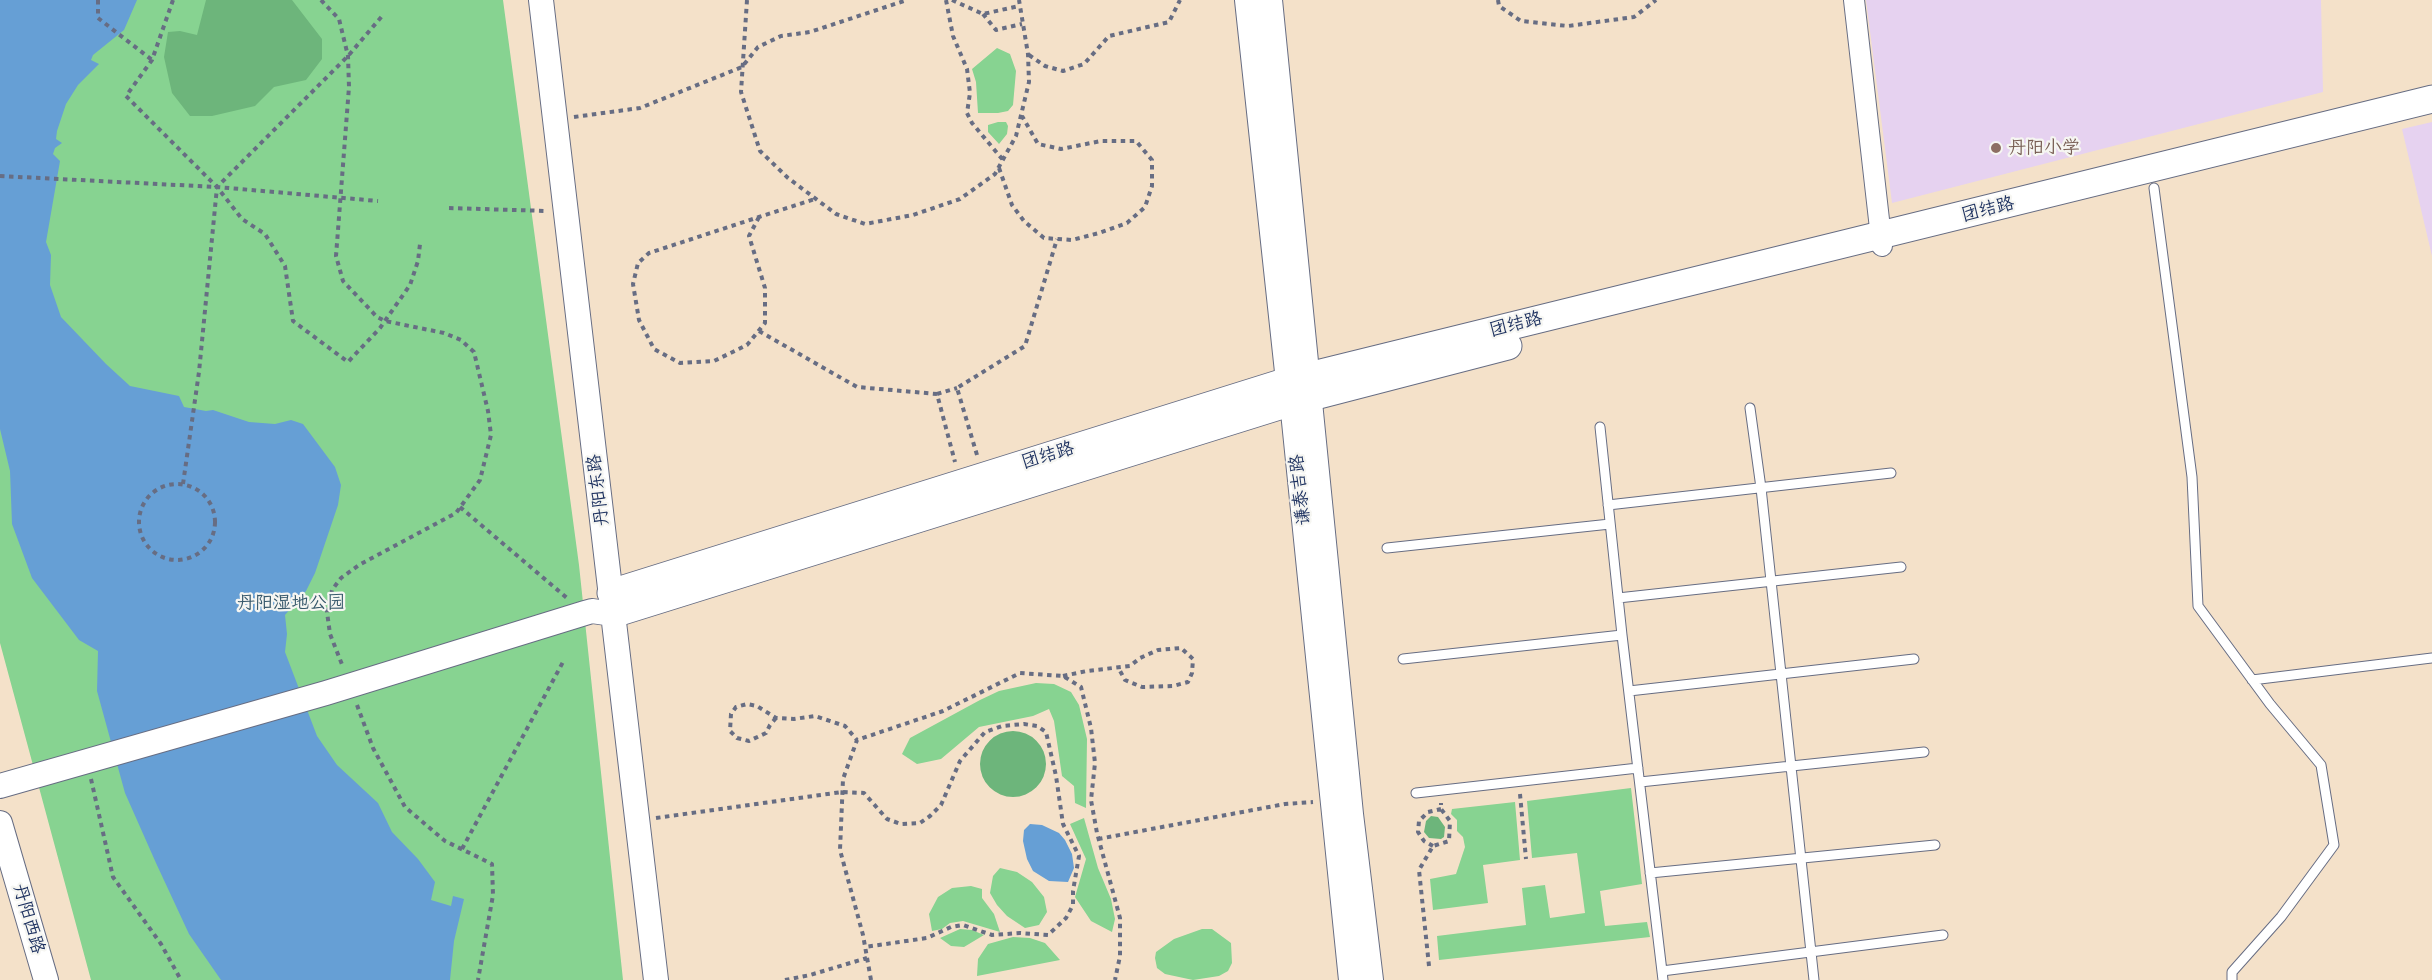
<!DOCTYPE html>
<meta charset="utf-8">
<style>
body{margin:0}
canvas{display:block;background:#f4e1c9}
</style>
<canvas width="2432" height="980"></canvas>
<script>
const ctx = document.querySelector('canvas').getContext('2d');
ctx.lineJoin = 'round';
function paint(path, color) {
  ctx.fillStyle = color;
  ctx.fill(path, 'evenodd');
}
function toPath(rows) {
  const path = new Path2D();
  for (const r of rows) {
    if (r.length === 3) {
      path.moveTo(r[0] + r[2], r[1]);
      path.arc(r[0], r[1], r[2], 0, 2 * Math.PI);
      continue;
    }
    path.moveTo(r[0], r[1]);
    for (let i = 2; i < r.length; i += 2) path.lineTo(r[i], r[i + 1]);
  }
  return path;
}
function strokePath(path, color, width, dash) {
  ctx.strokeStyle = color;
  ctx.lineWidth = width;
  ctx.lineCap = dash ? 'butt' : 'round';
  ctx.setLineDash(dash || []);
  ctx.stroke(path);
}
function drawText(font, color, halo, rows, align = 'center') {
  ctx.font = font + ' "Balsamiq Sans","LXGW WenKai TC",sans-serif';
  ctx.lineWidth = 4.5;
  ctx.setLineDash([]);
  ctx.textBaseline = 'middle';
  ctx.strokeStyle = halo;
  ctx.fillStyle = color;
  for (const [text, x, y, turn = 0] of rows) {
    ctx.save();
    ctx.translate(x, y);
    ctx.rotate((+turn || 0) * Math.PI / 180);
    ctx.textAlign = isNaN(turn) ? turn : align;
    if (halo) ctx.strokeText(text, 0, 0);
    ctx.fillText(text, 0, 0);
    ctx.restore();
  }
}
const built = toPath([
 [1866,0,2321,0,2323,92,1892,203],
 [2432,122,2432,256,2402,129]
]);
const green = toPath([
 [0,0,503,0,579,565,623,980,91,980,0,643],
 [997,48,1010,54,1016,71,1013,105,1008,111,998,113,978,113,976,82,972,69],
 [998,122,1006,122,1008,126,1007,134,999,144,988,132,988,125],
 [1036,683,1054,684,1071,692,1079,705,1087,739,1086,808,1075,803,1074,786,1062,776,1054,721,1049,709,1033,716,979,727,941,759,917,764,902,754,910,738,980,700,999,691],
 [1631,788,1642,884,1600,891,1605,926,1647,922,1650,937,1439,960,1437,936,1526,925,1522,888,1545,885,1550,918,1585,913,1577,853,1532,858,1527,801],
 [1515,802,1520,860,1483,865,1488,903,1433,910,1430,879,1456,874,1465,847,1463,837,1457,831,1457,820,1451,814,1452,809],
 [1084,818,1098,868,1111,899,1115,919,1112,932,1091,921,1075,897,1086,859,1070,824],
 [1000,868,1017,872,1032,882,1044,897,1047,912,1039,925,1025,928,1007,916,997,905,990,893,993,876],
 [971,886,982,889,982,898,994,914,1000,932,963,921,950,923,942,929,932,931,929,914,938,897,952,888],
 [960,929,972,930,984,935,964,947,951,946,940,938],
 [1202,929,1212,929,1231,943,1232,963,1228,971,1219,976,1193,980,1165,974,1157,968,1155,958,1156,952,1174,939],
 [1013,937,1030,938,1045,943,1060,960,977,976,978,959,988,944]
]);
const forest = toPath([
 [206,0,292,0,322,39,322,59,306,80,274,87,255,106,212,116,190,116,172,93,164,57,168,32,180,31,197,35],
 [1013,764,33],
 [1431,816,1438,817,1445,827,1444,837,1441,839,1429,838,1424,832,1426,821]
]);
const water = toPath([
 [0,0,137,0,124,30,93,55,91,60,99,64,78,85,66,104,57,131,56,139,62,143,55,148,53,154,60,161,46,242,51,255,50,285,61,317,106,364,130,386,179,396,184,407,206,411,213,410,249,422,275,424,291,420,303,424,335,467,341,485,338,505,315,573,306,591,285,615,287,634,285,652,317,736,337,765,378,803,392,832,418,859,435,882,431,900,451,906,453,896,464,899,454,941,450,980,221,980,189,934,156,863,125,793,97,691,98,651,79,640,32,578,12,524,10,471,0,429],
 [1030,824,1042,825,1059,833,1065,840,1072,854,1074,868,1068,882,1049,881,1033,871,1027,859,1023,841,1024,830]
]);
const path = toPath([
 [98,0,98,18,152,60],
 [173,0,152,60,126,96,217,187,242,219,265,234,285,266,293,321,348,362,380,328,410,285,418,261,420,244],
 [321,0,339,19,348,56,349,87,336,256,343,281,377,317,385,321,444,333,461,340,474,352,488,411,491,435,480,480,456,513,359,565,341,578,332,590,327,612,330,634,343,667],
 [747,0,741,92,760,151,788,178,836,214,865,224,913,215,960,199,995,174,1016,136,1029,82,1028,54,1019,0],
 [946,0,953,36,967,69,970,93,967,113,972,123,1003,160],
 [952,0,983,14,1019,6],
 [1498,0,1499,6,1521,21,1568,26,1634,17,1656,0],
 [983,14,996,30,1022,24],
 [1029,55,1045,66,1063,71,1084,64,1109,36,1169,22,1180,0],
 [574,117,640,108,742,67,758,47,781,36,810,32,907,0],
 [999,168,1012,205,1024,221,1044,238,1072,240,1099,233,1127,223,1145,207,1152,186,1152,160,1136,141,1101,141,1061,149,1038,144,1022,116],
 [0,176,217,187,378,201],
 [449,208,547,211],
 [759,217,749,236,765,288,765,323,747,345,714,361,680,363,654,349,639,320,633,284,638,263,649,253,759,217,815,199],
 [759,331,857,387,937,394,955,462],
 [937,394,957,388],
 [977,455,957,388,1025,346,1057,239],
 [183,484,199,372,217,187,348,56,383,15],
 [177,522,38],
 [460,507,567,598],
 [1063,676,1087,671,1130,666,1140,658,1158,650,1181,648,1193,659,1192,673,1188,682,1173,686,1142,687,1125,680,1119,669],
 [357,705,373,748,405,807,445,841,492,864,493,895,478,980],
 [776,718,770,725,766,733,749,741,737,738,730,731,731,714,736,707,747,704,757,706,776,718,794,719,815,716,845,726,857,740],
 [91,779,113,877,161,944,181,980],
 [1520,794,1526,859],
 [656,818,842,792,864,793,887,819,901,824,920,823,930,816,941,805,960,761,985,732,1002,726,1024,724,1037,726,1046,732,1056,776,1063,824,1079,856,1073,891,1073,905,1066,918,1048,935,1020,933,992,935,963,925,951,927,927,938,865,947],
 [1098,839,1285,804,1313,802],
 [1433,846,1424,841,1418,832,1419,821,1428,812,1441,809],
 [462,849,563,662],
 [1429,966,1419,870,1433,846,1449,841,1450,821,1441,809,1441,803],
 [785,980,810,975,867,958],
 [871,980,863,935,840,850,843,779,857,740,943,711,1020,673,1063,676,1081,687,1091,728,1095,763,1091,800,1097,833,1120,918,1120,956,1115,980]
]);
const service = toPath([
 [2154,188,2192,477,2198,606,2270,704,2321,765,2334,845,2281,917,2232,972,2232,980],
 [1750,408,1761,488,1814,980],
 [1608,505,1891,473],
 [1387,548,1610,524],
 [1618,598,1901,567],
 [1622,635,1663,980],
 [1403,659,1622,635,1600,427],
 [2252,680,2432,658],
 [1629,691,1914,659],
 [1640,782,1924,752],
 [1416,793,1638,768],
 [1650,873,1935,845],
 [1662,971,1943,935]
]);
const minor = toPath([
 [1854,0,1882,246]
]);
const tertiary = toPath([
 [541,0,656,980],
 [1247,0,1288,381,1292,402,1351,980],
 [1270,0,1351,814,1371,980],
 [0,786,326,693,585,613,592,611,613,614],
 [0,823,46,980]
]);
const secondary = toPath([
 [611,593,1288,381,2432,99],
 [613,614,1292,402,1508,346]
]);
const markers = [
 [1996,148,6,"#8d6e63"]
];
const educationNames = [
 ["丹阳小学",2008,148]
];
const streetNames = [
 ["团结路",1988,210,-14],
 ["团结路",1516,325,-14],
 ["团结路",1048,456,-17],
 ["丹阳东路",599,490,-97],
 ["谦泰吉路",1301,490,-96],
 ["丹阳西路",28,919,74]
];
const parkNames = [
 ["丹阳湿地公园",291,603]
];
paint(built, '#e6d2f0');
paint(green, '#87d391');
paint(forest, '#6db57b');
paint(water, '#669fd5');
strokePath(service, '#676d83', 11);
strokePath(minor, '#676d83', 22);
strokePath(tertiary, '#676d83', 26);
strokePath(secondary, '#676d83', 29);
strokePath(path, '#676d83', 4, [4.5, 4.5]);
strokePath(service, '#fff', 9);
strokePath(minor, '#fff', 20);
strokePath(tertiary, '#fff', 24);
strokePath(secondary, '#fff', 27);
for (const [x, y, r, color] of markers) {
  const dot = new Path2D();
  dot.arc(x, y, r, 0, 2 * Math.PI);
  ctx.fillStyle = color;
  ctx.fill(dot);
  strokePath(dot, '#f6f6f2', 2);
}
drawText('18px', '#785e54', '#f6f6f2', educationNames, 'left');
drawText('18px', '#1b2f5e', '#f6f6f2', streetNames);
drawText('18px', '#36586b', '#f6f6f2', parkNames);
</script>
